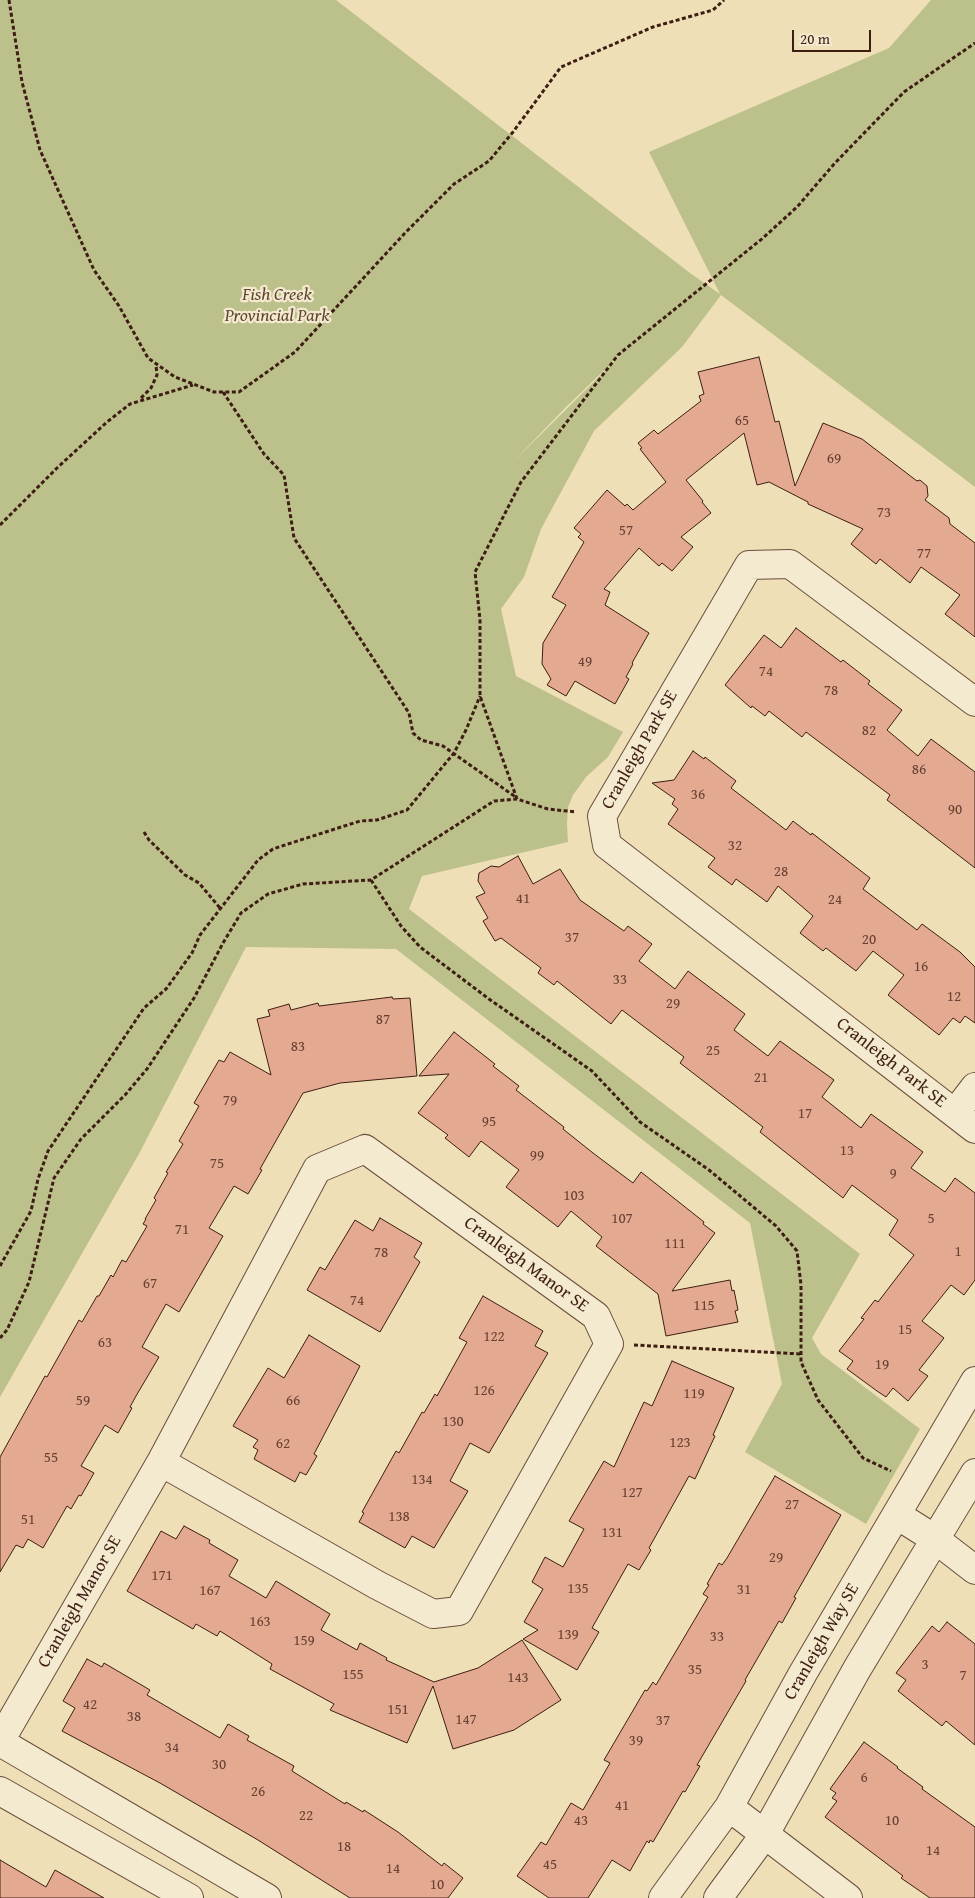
<!DOCTYPE html>
<style>
body{margin:0}
#map{position:relative;width:975px;height:1898px;overflow:hidden;background:#eedfb6;font-family:"Gentium Book Plus",serif}
canvas{display:block}
.scale{position:absolute;left:792px;top:30px;width:79px;height:22px;box-sizing:border-box;border:2px solid #3e1e13;border-top:0;padding-left:6px;font-size:15px;line-height:18px;white-space:nowrap;color:#3e1e13;-webkit-text-stroke:4px #f4ead0;paint-order:stroke}
</style>
<div id="map">
<canvas width="975" height="1898"></canvas>
<div class="scale">20 m</div>
</div>
<script>
const ctx = document.querySelector('canvas').getContext('2d');
ctx.lineJoin = 'round';
function paint(path, color) {
  ctx.fillStyle = color;
  ctx.fill(path, 'evenodd');
}
function toPath(rows) {
  const path = new Path2D();
  for (const r of rows) {
    path.moveTo(r[0], r[1]);
    for (let i = 2; i < r.length; i += 2) path.lineTo(r[i], r[i + 1]);
  }
  return path;
}
function strokePath(path, color, width, dash) {
  ctx.strokeStyle = color;
  ctx.lineWidth = width;
  ctx.lineCap = dash ? 'butt' : 'round';
  ctx.setLineDash(dash || []);
  ctx.stroke(path);
}
function drawText(font, color, halo, rows, align = 'center') {
  ctx.font = font + ' "Gentium Book Plus",serif';
  ctx.lineWidth = 4.5;
  ctx.setLineDash([]);
  ctx.textBaseline = 'middle';
  ctx.strokeStyle = halo;
  ctx.fillStyle = color;
  for (const [text, x, y, turn = 0] of rows) {
    ctx.save();
    ctx.translate(x, y);
    ctx.rotate((+turn || 0) * Math.PI / 180);
    ctx.textAlign = isNaN(turn) ? turn : align;
    if (halo) ctx.strokeText(text, 0, 0);
    ctx.fillText(text, 0, 0);
    ctx.restore();
  }
}
const green = toPath([
 [0,0,336,0,690,273,720,294,649,152,889,48,931,0,975,0,975,487,721,295,682,347,594,431,541,529,524,577,501,609,516,676,623,732,608,757,586,777,573,795,568,807,567,824,568,842,422,876,409,909,860,1254,812,1338,821,1354,920,1429,866,1524,745,1452,782,1384,750,1223,396,949,246,947,140,1152,0,1397],
 [619,356,620,356,513,462,565,408]
]);
const building = toPath([
 [759,357,775,422,779,421,795,486,823,423,862,439,917,481,920,480,927,486,928,496,925,500,949,518,950,524,975,543,975,637,945,614,960,595,921,567,910,583,880,559,876,564,851,544,863,529,808,504,808,502,769,482,757,485,744,433,686,480,703,501,702,502,711,513,681,537,693,547,672,571,662,563,659,566,639,548,604,589,610,592,605,605,649,633,632,663,633,664,626,677,629,679,615,704,575,681,566,696,547,685,551,679,542,664,543,643,566,605,552,597,584,542,578,537,581,534,574,528,607,490,625,506,627,504,633,510,666,482,640,449,642,448,638,443,654,430,658,434,701,401,699,396,704,394,698,372,759,357],
 [796,628,841,662,843,660,870,681,868,684,902,710,887,730,918,756,931,739,975,772,975,868,887,800,890,795,806,732,802,737,769,711,765,716,752,706,751,708,725,685,764,635,781,648,796,628],
 [693,751,704,759,705,757,736,781,731,788,786,830,793,821,811,835,812,833,870,878,863,889,917,930,922,924,960,952,975,967,975,1023,965,1016,960,1023,953,1018,939,1035,888,995,904,975,873,951,856,971,826,948,823,951,800,933,813,916,778,886,767,902,736,879,732,885,708,867,715,858,668,824,678,809,672,804,675,799,652,783,674,780,693,751],
 [518,856,533,884,560,869,580,900,624,931,628,926,652,944,639,961,675,989,688,971,745,1014,734,1030,768,1056,780,1041,834,1080,822,1097,861,1128,871,1114,923,1152,911,1168,945,1192,955,1178,975,1193,975,1280,964,1295,951,1285,922,1321,944,1338,919,1370,928,1376,908,1401,893,1388,886,1397,877,1391,847,1369,853,1361,839,1351,864,1319,861,1318,875,1300,878,1302,914,1255,889,1235,898,1220,852,1185,843,1198,760,1132,763,1127,680,1063,684,1057,622,1010,611,1024,557,981,554,985,538,973,541,968,501,938,495,941,483,921,488,918,476,897,485,893,478,881,479,873,491,866,499,867,518,856],
 [392,997,393,999,410,998,417,1076,340,1083,303,1093,260,1169,262,1170,248,1194,234,1186,209,1228,223,1236,179,1312,166,1304,142,1347,159,1357,136,1396,130,1407,132,1408,118,1433,105,1425,81,1466,94,1473,81,1496,79,1495,71,1509,67,1506,43,1548,28,1539,23,1548,16,1545,0,1572,0,1457,45,1376,47,1377,79,1320,82,1322,97,1296,99,1296,111,1275,113,1277,122,1260,126,1262,147,1226,143,1224,146,1219,145,1219,156,1200,154,1198,168,1173,166,1172,183,1144,179,1141,199,1106,194,1103,219,1060,224,1062,230,1052,271,1075,257,1019,270,1016,268,1010,289,1004,291,1010,318,1003,319,1006,392,997],
 [454,1032,495,1064,493,1066,519,1086,516,1090,564,1127,563,1129,593,1153,633,1183,641,1172,704,1222,703,1224,715,1233,672,1291,730,1280,732,1291,734,1290,738,1310,735,1311,738,1322,666,1336,658,1294,596,1246,602,1237,571,1211,558,1227,506,1187,519,1170,481,1141,469,1157,445,1138,448,1135,418,1113,449,1074,419,1076,454,1032],
 [380,1218,422,1243,414,1257,420,1262,380,1332,307,1290,320,1267,325,1270,355,1220,373,1231,380,1218],
 [483,1296,543,1331,535,1346,548,1353,489,1453,470,1443,450,1481,468,1491,434,1548,412,1536,405,1548,359,1522,364,1513,362,1512,396,1451,399,1453,422,1412,424,1413,435,1394,437,1396,467,1342,459,1338,483,1296],
 [309,1335,360,1366,314,1454,317,1456,306,1475,300,1472,295,1482,254,1459,258,1450,253,1447,258,1440,233,1426,268,1368,284,1378,309,1335],
 [672,1361,734,1388,713,1435,715,1436,695,1479,689,1476,649,1548,651,1550,639,1570,628,1564,592,1628,599,1632,577,1670,523,1639,538,1630,524,1622,543,1589,532,1582,545,1557,563,1567,584,1529,569,1521,604,1461,614,1467,644,1402,652,1406,672,1361],
 [775,1476,841,1515,794,1597,796,1598,782,1623,779,1621,745,1680,746,1681,697,1765,700,1766,685,1792,683,1791,653,1842,650,1840,649,1843,647,1841,630,1871,612,1860,588,1898,549,1898,517,1876,541,1842,546,1845,571,1803,583,1810,610,1763,604,1760,645,1690,647,1691,653,1682,656,1685,708,1597,703,1594,709,1585,707,1584,719,1563,722,1565,727,1558,775,1476],
 [184,1526,210,1540,209,1543,238,1560,229,1576,266,1598,276,1581,330,1614,321,1630,357,1650,360,1643,387,1658,386,1660,434,1682,478,1668,522,1640,561,1700,514,1730,453,1749,433,1686,407,1743,330,1710,334,1704,270,1669,272,1664,220,1631,217,1636,196,1624,193,1629,127,1591,161,1531,176,1539,184,1526],
 [947,1622,975,1644,975,1745,946,1721,942,1726,898,1691,906,1680,896,1673,932,1626,939,1632,947,1622],
 [87,1659,102,1667,104,1663,150,1690,147,1695,220,1738,228,1724,249,1736,247,1740,294,1766,292,1771,345,1804,346,1802,363,1812,364,1810,398,1832,442,1866,444,1863,463,1878,448,1898,350,1898,258,1840,160,1783,62,1731,75,1708,63,1701,87,1659],
 [864,1742,898,1767,897,1768,923,1787,922,1789,975,1827,975,1898,930,1898,901,1878,903,1876,825,1817,837,1801,832,1798,836,1793,830,1789,864,1742],
 [0,1860,46,1887,55,1870,104,1898,0,1898,0,1860]
]);
const path = toPath([
 [9,0,22,82,40,150,94,270,119,306,148,358,175,377,214,392,239,392,295,352,405,233,454,184,489,161,513,132,561,67,653,27,713,10,724,0],
 [223,392,264,454,284,475,294,538,409,713,413,733,421,740,443,746,517,798],
 [141,398,151,388,157,375,156,365],
 [0,525,57,468,107,422,130,404,193,385],
 [517,799,480,696,480,620,475,572,521,482,618,355,763,238,797,207,835,163,904,92,975,43],
 [144,832,149,840,185,875,199,883,220,908],
 [371,880,401,926,420,947,489,999,592,1071,640,1122,709,1170,776,1226,797,1251,801,1285,801,1362,818,1400,863,1458,891,1471],
 [0,1266,31,1211,38,1179,48,1151,144,1008,166,989,192,953,200,935,258,860,273,849,288,844,360,821,377,820,407,810,454,753,466,730,480,696],
 [0,1338,7,1330,29,1282,54,1178,81,1139,125,1095,147,1069,194,998,223,943,241,913,268,894,303,884,371,880,494,801,517,799,548,809,576,812],
 [634,1345,801,1354]
]);
const minor = toPath([
 [975,702,790,564,749,565,602,816,607,845,975,1129],
 [955,1113,975,1087],
 [897,1515,935,1539,975,1570],
 [0,1741,161,1462,317,1169,365,1149,596,1316,609,1344,459,1611,433,1614,377,1585,161,1462],
 [0,1742,267,1898],
 [0,1791,189,1898],
 [729,1807,848,1898],
 [663,1898,729,1807,803,1673,975,1381],
 [718,1898,765,1834,857,1669,975,1473]
]);
const numberNames = [
 ["65",742,421],
 ["69",834,459],
 ["73",884,513],
 ["57",626,531],
 ["77",924,554],
 ["49",585,662],
 ["74",766,672],
 ["78",831,691],
 ["82",869,731],
 ["86",919,770],
 ["36",698,795],
 ["90",955,810],
 ["32",735,846],
 ["28",781,872],
 ["41",523,899],
 ["24",835,900],
 ["37",572,938],
 ["20",869,940],
 ["16",921,967],
 ["33",620,980],
 ["12",954,997],
 ["29",673,1004],
 ["87",383,1020],
 ["83",298,1047],
 ["25",713,1051],
 ["21",761,1078],
 ["79",230,1101],
 ["17",805,1114],
 ["95",489,1122],
 ["13",847,1151],
 ["99",537,1156],
 ["75",217,1164],
 ["9",893,1174],
 ["103",574,1196],
 ["107",622,1219],
 ["5",931,1219],
 ["71",182,1230],
 ["111",675,1244],
 ["1",958,1252],
 ["78",381,1253],
 ["67",150,1284],
 ["74",357,1301],
 ["115",704,1306],
 ["15",905,1330],
 ["122",494,1337],
 ["63",105,1343],
 ["19",882,1365],
 ["126",484,1391],
 ["119",694,1394],
 ["59",83,1401],
 ["66",293,1401],
 ["130",453,1422],
 ["123",680,1443],
 ["62",283,1444],
 ["55",51,1458],
 ["134",422,1480],
 ["127",632,1493],
 ["27",792,1505],
 ["138",399,1517],
 ["51",28,1520],
 ["131",612,1533],
 ["29",776,1558],
 ["171",162,1576],
 ["135",578,1589],
 ["31",744,1590],
 ["167",210,1591],
 ["163",260,1622],
 ["139",568,1635],
 ["33",717,1637],
 ["159",304,1641],
 ["3",925,1665],
 ["35",695,1670],
 ["155",353,1675],
 ["7",963,1676],
 ["143",518,1678],
 ["42",90,1705],
 ["151",398,1710],
 ["38",134,1717],
 ["147",466,1720],
 ["37",663,1721],
 ["39",636,1741],
 ["34",172,1748],
 ["30",219,1765],
 ["6",864,1778],
 ["26",258,1792],
 ["41",622,1806],
 ["22",306,1816],
 ["43",581,1821],
 ["10",892,1821],
 ["18",344,1847],
 ["14",933,1851],
 ["45",550,1865],
 ["14",393,1869],
 ["10",437,1885]
];
const parkNames = [
 ["Fish Creek",277,295],
 ["Provincial Park",277,316]
];
const streetNames = [
 ["Cranleigh Park SE",640,750,-60],
 ["Cranleigh Park SE",891,1063,38],
 ["Cranleigh Manor SE",526,1265,36],
 ["Cranleigh Manor SE",80,1602,-60],
 ["Cranleigh Way SE",822,1642,-60]
];
paint(green, '#bcc18c');
paint(building, '#e4a991');
strokePath(building, '#3e1e13', 1);
strokePath(minor, '#6a4e3c', 30);
strokePath(path, '#3e1e13', 3, [4, 2.5]);
strokePath(minor, '#f4ead0', 28);
drawText('15px', '#684132', null, numberNames);
drawText('italic 18px', '#5e4731', '#f4ead0', parkNames);
drawText('18px', '#3e1e13', '#f4ead0', streetNames);
</script>
